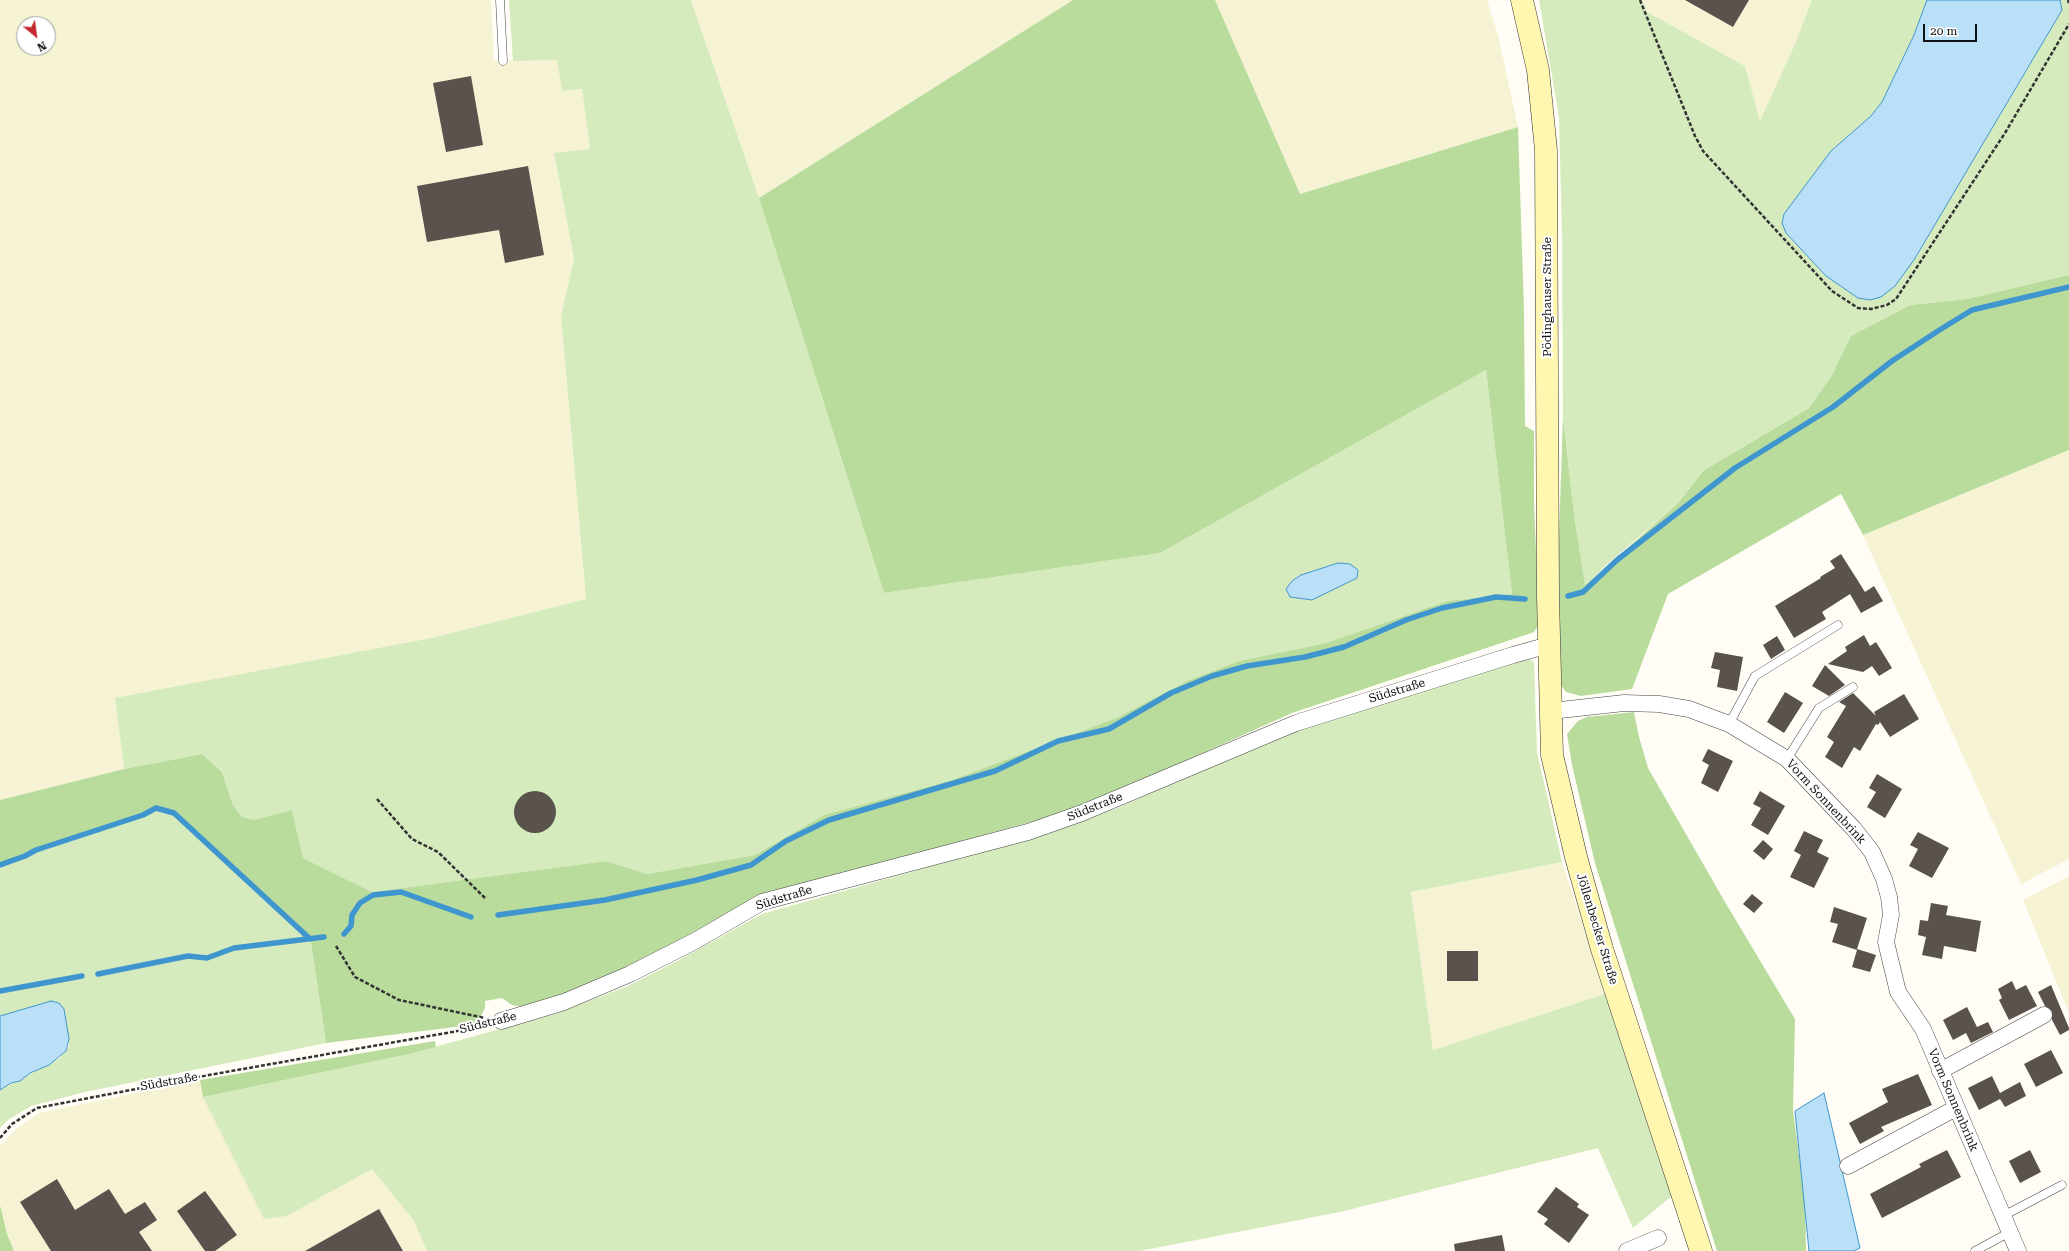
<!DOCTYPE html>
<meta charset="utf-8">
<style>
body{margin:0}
#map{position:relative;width:2069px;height:1251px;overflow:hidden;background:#fffdf5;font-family:"Roboto Serif",serif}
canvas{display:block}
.north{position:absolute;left:16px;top:16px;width:40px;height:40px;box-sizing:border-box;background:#fff;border:1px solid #a0a0a0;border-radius:50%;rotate:151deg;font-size:11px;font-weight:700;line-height:16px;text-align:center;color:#111}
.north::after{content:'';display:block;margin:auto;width:14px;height:18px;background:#c4262e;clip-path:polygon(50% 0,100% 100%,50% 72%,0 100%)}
.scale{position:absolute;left:1923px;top:24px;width:54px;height:18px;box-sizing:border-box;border:2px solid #111;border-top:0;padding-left:5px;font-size:12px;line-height:14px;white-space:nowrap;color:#111;-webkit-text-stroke:3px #fff;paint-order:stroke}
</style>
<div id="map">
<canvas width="2069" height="1251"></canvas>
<div class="north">N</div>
<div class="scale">20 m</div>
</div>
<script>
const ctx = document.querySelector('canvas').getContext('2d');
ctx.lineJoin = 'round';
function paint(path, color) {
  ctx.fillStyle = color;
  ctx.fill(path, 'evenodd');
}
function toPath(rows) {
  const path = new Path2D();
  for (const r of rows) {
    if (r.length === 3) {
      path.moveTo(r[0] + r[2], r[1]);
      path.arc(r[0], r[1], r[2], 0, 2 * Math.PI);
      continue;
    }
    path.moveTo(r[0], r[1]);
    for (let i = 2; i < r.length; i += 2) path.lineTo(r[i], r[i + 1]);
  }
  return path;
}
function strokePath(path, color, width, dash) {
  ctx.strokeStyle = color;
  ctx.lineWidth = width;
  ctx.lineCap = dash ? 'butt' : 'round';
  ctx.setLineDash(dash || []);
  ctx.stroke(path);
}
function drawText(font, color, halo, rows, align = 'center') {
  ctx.font = font + ' "Roboto Serif",serif';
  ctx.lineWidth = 4;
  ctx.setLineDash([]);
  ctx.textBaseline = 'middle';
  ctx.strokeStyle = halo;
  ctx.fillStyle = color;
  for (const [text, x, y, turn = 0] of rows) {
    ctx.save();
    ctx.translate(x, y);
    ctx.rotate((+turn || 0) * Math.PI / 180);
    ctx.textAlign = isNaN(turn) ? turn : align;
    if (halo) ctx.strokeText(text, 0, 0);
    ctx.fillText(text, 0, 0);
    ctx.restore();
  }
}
const farmland = toPath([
 [0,0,491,0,494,61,557,60,562,91,582,89,590,149,554,154,574,259,561,316,586,599,431,638,115,699,124,769,0,800],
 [24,24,48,24,48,48,24,48],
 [691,0,1073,0,759,198],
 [1215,0,1487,0,1498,35,1518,127,1300,194],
 [1641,0,1812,0,1795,44,1760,122,1745,66,1647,12],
 [2069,450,2069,859,2021,884,1863,535],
 [1562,862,1605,994,1433,1050,1411,892],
 [2069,876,2069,1013,2023,900],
 [200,1080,203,1097,287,1216,372,1169,414,1221,427,1251,14,1251,7,1234,0,1205,0,1146,16,1129,39,1113]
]);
const green = toPath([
 [509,0,691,0,759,198,884,593,1160,553,1486,370,1512,594,1447,601,1326,643,1239,661,1189,680,1116,718,952,780,824,815,755,855,647,874,606,861,372,892,303,858,292,810,253,820,242,817,233,805,222,772,202,754,124,769,115,698,431,638,586,599,561,316,574,259,554,153,590,149,582,89,562,91,557,60,513,61],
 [1539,0,1641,0,1647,12,1745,66,1760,121,1795,44,1812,0,1927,0,1914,35,1882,102,1786,233,1826,276,1858,298,1914,260,2062,10,2060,0,2069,0,2069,275,1967,299,1910,305,1851,336,1832,375,1809,408,1703,471,1679,502,1605,566,1585,587,1574,514,1563,417,1562,232,1559,117],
 [1525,657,1534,662,1537,752,1562,862,1411,892,1433,1050,1605,994,1673,1195,1633,1228,1598,1148,1340,1212,1140,1251,427,1251,414,1221,372,1169,287,1216,264,1219,203,1097,405,1055,555,1014,628,986,679,960,762,914,1031,838,1115,809,1299,726],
 [156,807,174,813,311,943,326,1043,85,1092,31,1106,8,1120,0,1128,0,1090,60,1058,69,1046,69,1039,55,1001,0,1016,0,864,19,857,35,849,143,814]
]);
const forest = toPath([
 [1073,0,1215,0,1300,194,1518,127,1524,311,1525,426,1534,431,1534,504,1539,624,1534,632,1292,713,1078,809,762,896,627,967,564,993,523,1007,512,1005,502,998,485,1001,485,1008,479,1020,471,1025,326,1043,311,943,174,813,156,807,143,814,35,849,19,857,0,864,0,800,124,769,202,754,222,772,233,805,242,817,253,820,292,810,303,858,372,892,606,861,647,874,755,855,824,815,952,780,1116,718,1189,680,1239,661,1326,643,1447,601,1512,594,1486,370,1160,553,884,593,759,198],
 [2069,275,2069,450,1863,535,1841,494,1668,594,1632,689,1581,696,1566,692,1561,685,1557,594,1563,417,1574,514,1585,586,1679,502,1703,471,1809,408,1832,375,1851,336,1910,305,1967,299],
 [1634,712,1639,737,1648,768,1725,902,1795,1019,1793,1110,1805,1201,1806,1251,1717,1251,1595,863,1572,765,1567,734,1578,721,1587,717],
 [435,1041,436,1047,405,1055,203,1097,200,1080],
 [0,1205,7,1234,14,1251,0,1251]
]);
const water = toPath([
 [1927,0,2060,0,2062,10,1914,260,1895,286,1881,297,1870,300,1858,298,1826,276,1786,233,1782,223,1784,214,1831,151,1871,116,1882,102,1914,35,1927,0],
 [1338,563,1350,564,1358,570,1357,578,1312,600,1290,597,1286,589,1292,581,1301,575,1338,563],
 [51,1001,59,1003,64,1009,69,1039,66,1051,49,1065,30,1073,20,1081,11,1083,0,1090,0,1016,51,1001],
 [1824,1093,1860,1248,1854,1251,1809,1251,1795,1111,1824,1093]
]);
const stream = toPath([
 [1568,596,1583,592,1617,560,1735,468,1833,407,1892,361,1941,329,1972,310,2069,287],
 [0,865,25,856,36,850,143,815,156,808,174,813,309,938],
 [498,915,605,900,697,880,751,865,786,841,829,820,995,771,1058,741,1109,729,1171,693,1212,676,1247,666,1305,657,1344,647,1406,620,1442,608,1496,597,1525,599],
 [344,934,351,926,352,915,360,903,373,895,401,892,471,917],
 [98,974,188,956,207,958,234,948,324,937],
 [0,991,82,976]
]);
const building = toPath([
 [1685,0,1749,0,1733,27],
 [471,76,483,145,446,152,433,83],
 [528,166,544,255,505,263,499,230,427,242,417,186],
 [1841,554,1865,592,1874,586,1883,601,1861,613,1850,594,1822,612,1826,619,1794,638,1775,606,1821,578,1820,577,1835,568,1830,561],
 [1864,635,1870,646,1876,642,1892,668,1879,676,1872,666,1863,672,1828,664,1847,651,1845,647],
 [1777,636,1785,650,1771,659,1763,645],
 [1715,652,1743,657,1737,691,1717,687,1720,670,1711,668],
 [1825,665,1845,685,1829,696,1812,686],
 [1785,692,1803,703,1784,733,1767,722],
 [1853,693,1876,716,1874,712,1904,694,1919,719,1890,737,1880,722,1878,725,1876,724,1860,751,1854,747,1842,768,1825,757,1834,742,1827,737,1846,706,1839,702],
 [1708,749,1733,761,1718,792,1701,783,1709,765,1702,761],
 [1877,774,1902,789,1885,818,1867,807,1876,792,1869,788],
 [1760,791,1785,806,1768,835,1751,825,1761,808,1753,804],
 [535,812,21],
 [1804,831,1823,840,1817,852,1829,858,1814,888,1790,877,1801,855,1794,851],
 [1918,832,1949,848,1932,878,1909,866,1918,849,1910,845],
 [1763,840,1773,849,1764,860,1753,851],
 [1752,894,1763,903,1754,913,1743,904],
 [1931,903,1948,906,1946,915,1981,921,1976,952,1944,946,1942,959,1922,955,1926,937,1918,935,1920,920,1928,921],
 [1834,907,1867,918,1857,949,1876,955,1870,972,1852,967,1857,950,1832,942,1838,924,1830,922],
 [1447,951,1478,951,1478,981,1447,981],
 [2012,981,2016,990,2026,985,2037,1006,2009,1020,1999,1000,2002,998,1998,989],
 [2051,985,2069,1028,2069,1030,2060,1035,2052,1020,2052,1011,2045,1006,2038,992],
 [1967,1007,1977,1027,1988,1022,1993,1032,1971,1043,1966,1033,1953,1040,1943,1020],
 [2051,1050,2063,1073,2036,1087,2024,1064],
 [1918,1074,1932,1105,1881,1127,1884,1131,1860,1144,1849,1123,1888,1102,1882,1089],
 [1992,1076,2000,1093,2020,1082,2026,1096,2005,1107,2000,1099,1979,1110,1968,1088],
 [1947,1150,1961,1177,1882,1218,1870,1194,1921,1167,1919,1164],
 [2030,1150,2041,1172,2020,1183,2009,1161],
 [57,1179,75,1210,109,1189,125,1214,145,1202,157,1220,139,1232,152,1251,51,1251,20,1202],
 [1556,1187,1579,1204,1577,1207,1589,1215,1569,1243,1544,1224,1548,1219,1537,1212],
 [205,1191,237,1235,215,1251,205,1251,177,1211],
 [379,1209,403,1251,305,1251],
 [1502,1235,1505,1251,1455,1251,1454,1244]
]);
const path = toPath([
 [1640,0,1695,136,1703,151,1832,291,1858,308,1871,309,1887,305,1896,299,2005,133,2069,24],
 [2068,0,2069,3],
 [377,799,412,839,438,852,485,898],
 [336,946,355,977,399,1000,485,1018],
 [0,1138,12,1124,37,1108,209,1075,486,1026]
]);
const lane = toPath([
 [500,0,503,61],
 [1729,724,1755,676,1838,625],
 [1787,759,1819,708,1853,687],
 [2003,1216,2062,1185],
 [1975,1251,2010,1232]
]);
const street = toPath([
 [1551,711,1624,703,1659,704,1689,709,1729,724,1787,759,1854,829,1872,852,1884,879,1889,897,1891,915,1886,942,1898,992,1923,1029,2018,1251],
 [501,1021,564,1002,630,974,695,941,762,902,1028,832,1082,813,1296,723,1513,655,1549,645],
 [1940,1071,2044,1015],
 [1848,1166,1956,1108],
 [1627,1251,1658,1238]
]);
const secondary = toPath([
 [1522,0,1538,70,1546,150,1548,597,1552,755,1576,857,1602,949,1701,1251]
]);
const streetNames = [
 ["Pödinghauser Straße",1547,297,-90],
 ["Südstraße",1397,691,-17],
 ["Vorm Sonnenbrink",1826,802,47],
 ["Südstraße",1095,807,-22],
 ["Südstraße",784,898,-17],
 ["Jöllenbecker Straße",1597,929,73],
 ["Südstraße",488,1023,-14],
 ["Südstraße",169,1082,-10],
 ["Vorm Sonnenbrink",1953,1100,67]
];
paint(farmland, '#f6f3d4');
paint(green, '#d5ebbd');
paint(forest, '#b9dc9c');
paint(water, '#b9e0f7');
strokePath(water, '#3f96cf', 1);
strokePath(stream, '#3f96cf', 5.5);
paint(building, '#5a524d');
strokePath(lane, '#444', 9);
strokePath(street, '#444', 17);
strokePath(secondary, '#333', 23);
strokePath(path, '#333', 2.5, [4, 2]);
strokePath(lane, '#fff', 8);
strokePath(street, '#fff', 16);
strokePath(secondary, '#fff6b0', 22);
drawText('12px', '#111', '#fff', streetNames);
</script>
